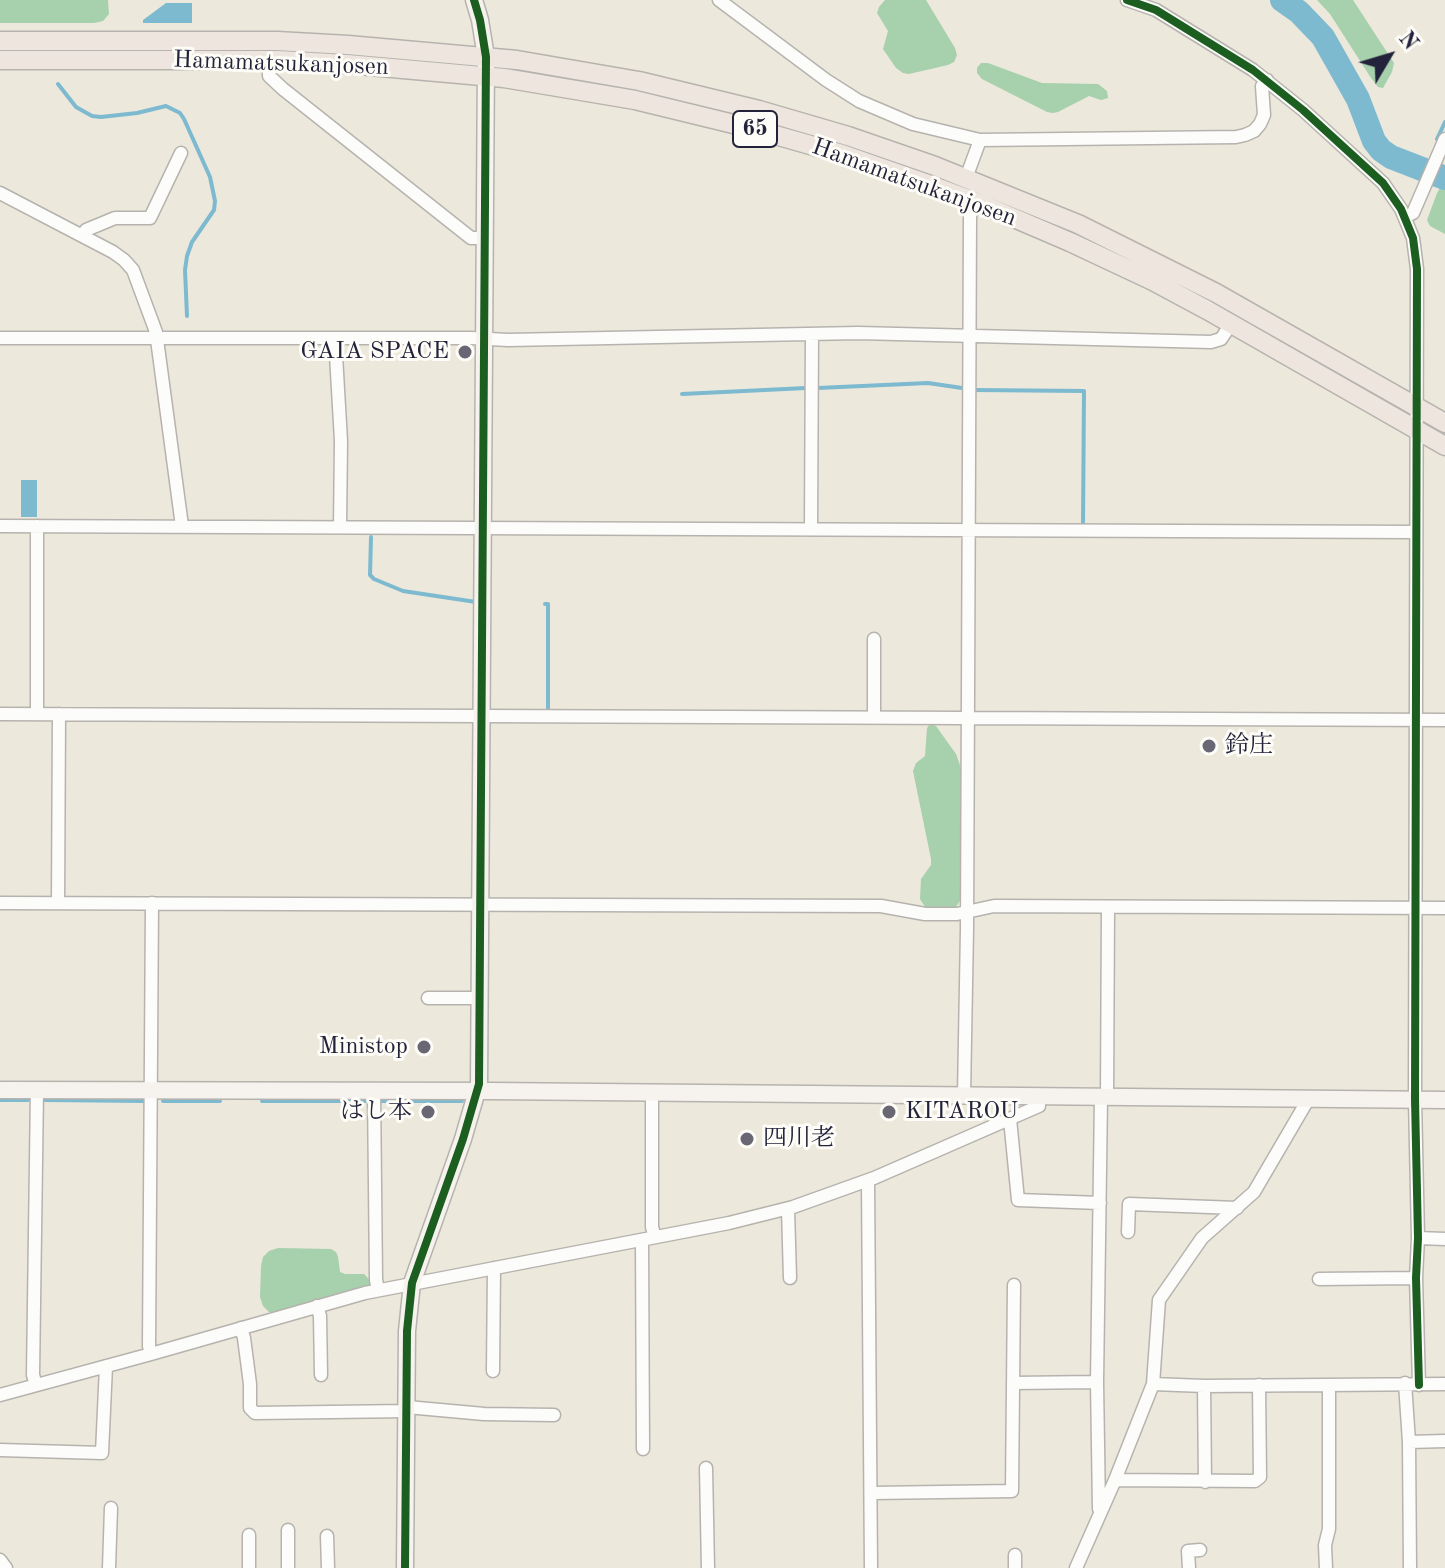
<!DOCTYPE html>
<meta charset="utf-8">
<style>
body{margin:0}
#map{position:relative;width:1445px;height:1568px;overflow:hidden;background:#ece8dc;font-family:"Old Standard TT",serif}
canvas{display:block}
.north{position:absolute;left:1349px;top:16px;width:80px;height:80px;-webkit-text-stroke:6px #fdfcf7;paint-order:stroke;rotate:52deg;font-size:22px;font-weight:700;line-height:32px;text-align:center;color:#22223b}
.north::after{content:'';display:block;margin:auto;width:28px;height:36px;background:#22223b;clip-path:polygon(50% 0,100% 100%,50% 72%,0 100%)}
</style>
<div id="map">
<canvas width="1445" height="1568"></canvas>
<div class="north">N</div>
</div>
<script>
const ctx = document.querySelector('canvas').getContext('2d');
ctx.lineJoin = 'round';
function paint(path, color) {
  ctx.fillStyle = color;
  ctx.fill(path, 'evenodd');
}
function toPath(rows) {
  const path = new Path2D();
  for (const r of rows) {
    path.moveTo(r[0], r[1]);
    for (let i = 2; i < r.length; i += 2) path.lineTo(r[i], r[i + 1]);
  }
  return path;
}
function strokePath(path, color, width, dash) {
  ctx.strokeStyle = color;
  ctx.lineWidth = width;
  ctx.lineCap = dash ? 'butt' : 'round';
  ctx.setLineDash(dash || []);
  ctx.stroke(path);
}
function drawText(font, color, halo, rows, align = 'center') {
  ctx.font = font + ' "Old Standard TT","Noto Serif JP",serif';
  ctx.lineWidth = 6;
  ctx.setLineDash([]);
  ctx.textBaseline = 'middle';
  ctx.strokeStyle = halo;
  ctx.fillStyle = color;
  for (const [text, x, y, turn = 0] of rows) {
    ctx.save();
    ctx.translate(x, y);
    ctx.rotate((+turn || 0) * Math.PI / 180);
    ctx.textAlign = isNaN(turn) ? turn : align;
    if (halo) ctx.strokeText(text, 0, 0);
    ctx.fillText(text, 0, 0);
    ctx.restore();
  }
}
const forest = toPath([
 [0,0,108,0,109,14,103,21,94,23,0,23],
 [885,0,926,0,955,48,957,55,954,62,948,65,909,74,903,73,896,68,883,49,888,31,877,13,879,7],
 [1317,0,1353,0,1394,63,1392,72,1383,88,1378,87,1371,78,1330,14],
 [981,63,988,63,1042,83,1098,84,1107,91,1108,98,1101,100,1089,96,1058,112,1053,113,1047,112,982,79,977,73,977,68],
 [1445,186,1445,234,1430,226,1427,220,1437,193,1440,188],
 [930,724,936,726,956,754,962,771,961,899,956,907,951,909,925,907,920,899,921,879,931,865,931,859,913,771,916,763,925,756,927,728],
 [278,1248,331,1249,336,1252,338,1257,340,1272,345,1274,364,1274,370,1280,370,1285,366,1287,277,1312,269,1312,263,1306,260,1297,261,1266,263,1257,269,1251]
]);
const water = toPath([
 [166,3,192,3,192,23,143,23,143,20],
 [21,480,37,480,37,517,21,517]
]);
const stream = toPath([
 [58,84,76,107,92,116,101,117,137,113,166,106,180,113,184,119,210,177,215,201,214,210,192,242,187,256,185,270,187,316],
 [1437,139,1445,122],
 [818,388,928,383,962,388],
 [975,390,1084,391,1083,523],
 [682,394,806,388],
 [371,537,370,575,374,579,403,591,476,602],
 [545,604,548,604,548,709],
 [0,1100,28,1100],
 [45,1100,145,1101],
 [163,1101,220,1101],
 [262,1101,369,1101],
 [381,1101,462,1101]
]);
const river = toPath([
 [1282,0,1299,12,1323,37,1358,99,1374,141,1381,150,1391,157,1445,178]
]);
const street = toPath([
 [719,0,826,80,859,101,913,124,980,140,1236,137,1245,135,1254,131,1260,124,1264,115,1262,86,1267,80],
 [1127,0,1156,10,1253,70,1303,110,1383,183,1401,209,1413,238,1417,269,1415,1099,1418,1238,1416,1278,1419,1385],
 [269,60,269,76,283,89,471,238,485,238],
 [966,178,980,140],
 [0,193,113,252,124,260,133,270,156,332,182,526],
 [1405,217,1413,213,1445,139],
 [83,236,86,230,115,218,150,218,181,153],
 [0,338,471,338,508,340,858,333,1211,342,1221,339,1231,324],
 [335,338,341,441,340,527],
 [0,526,1416,532],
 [811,529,812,334],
 [0,714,1445,720],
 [37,714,37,526],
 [874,717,874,639],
 [0,903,881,906,925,914,957,914,994,906,1445,908],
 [58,903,59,714],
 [428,998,480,998],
 [374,1091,376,1280,378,1290],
 [652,1093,652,1227,655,1237],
 [964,1095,967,929,970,216,975,202],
 [1107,1097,1108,907],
 [1010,1119,1018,1200,1100,1203],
 [868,1181,871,1568],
 [788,1209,790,1278],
 [1128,1232,1129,1204,1237,1208],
 [1418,1238,1445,1239],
 [642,1240,643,1449],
 [1319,1279,1416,1278],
 [317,1306,320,1316,321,1375],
 [241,1328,244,1338,250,1384,250,1408,255,1413,407,1411],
 [151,1354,149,1346,152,903],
 [493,1371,494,1268],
 [1013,1383,1097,1382],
 [1405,1383,1409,1442,1410,1568],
 [1153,1384,1204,1386,1445,1384],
 [36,1385,33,1375,37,1090],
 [1204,1386,1205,1482],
 [0,1395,151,1354,365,1293,729,1223,793,1207,874,1178,1039,1106,1039,1096],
 [407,1407,484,1414,554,1415],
 [1409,1442,1445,1441],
 [0,1450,102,1453,106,1366],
 [706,1468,708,1568],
 [1115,1480,1255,1481,1260,1477,1259,1385],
 [872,1493,1012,1491,1014,1285],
 [1099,1509,1097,1382,1101,1097],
 [288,1530,288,1568],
 [249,1535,249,1568],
 [327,1536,328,1568],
 [1015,1555,1015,1568],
 [0,1560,6,1568],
 [109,1568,111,1508],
 [1076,1568,1115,1480,1153,1384,1159,1300,1202,1238,1254,1192,1309,1098],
 [1189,1568,1188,1551,1200,1550],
 [1326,1568,1325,1545,1329,1529,1329,1385]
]);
const secondary = toPath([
 [0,1090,491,1091,1445,1100],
 [405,1568,407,1331,412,1283,463,1139,479,1084,486,57,480,20,474,0]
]);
const primary = toPath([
 [0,41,277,41,348,45,517,60,639,81,759,110,848,136,935,166,1078,224,1216,293,1445,423],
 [0,60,277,60,347,64,504,78,635,100,754,129,842,154,928,184,986,206,1070,242,1153,281,1207,310,1445,446]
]);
const cycleway = toPath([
 [1127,0,1156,10,1253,70,1303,110,1383,183,1401,209,1413,238,1417,269,1415,1099,1418,1238,1416,1278,1419,1385],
 [405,1568,407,1331,412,1283,463,1139,479,1084,486,57,480,20,474,0]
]);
const markers = [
 [465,352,8,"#696773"],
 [1209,746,8,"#696773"],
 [424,1047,8,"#696773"],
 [428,1112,8,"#696773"],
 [889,1112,8,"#696773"],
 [747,1139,8,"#696773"]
];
const shields = [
 [755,129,44]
];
const shieldNames = [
 ["65",755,129]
];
const streetNames = [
 ["Hamamatsukanjosen",281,64,2],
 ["Hamamatsukanjosen",914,183,20]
];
const poiNames = [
 ["GAIA SPACE",449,352],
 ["鈴庄",1225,746,"left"],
 ["Ministop",408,1047],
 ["はし本",412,1112],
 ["KITAROU",905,1112,"left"],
 ["四川老",763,1139,"left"]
];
paint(forest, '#a7d0ac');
paint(water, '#7dbad0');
strokePath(stream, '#7dbad0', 4);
strokePath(river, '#7dbad0', 24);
strokePath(street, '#b6b3ae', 15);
strokePath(secondary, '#b6b3ae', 19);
strokePath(primary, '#b6b3ae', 21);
strokePath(street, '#fcfcfa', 12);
strokePath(secondary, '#f6f3ef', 16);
strokePath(primary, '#eee6de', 18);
strokePath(cycleway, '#1b5e20', 8);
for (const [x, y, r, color] of markers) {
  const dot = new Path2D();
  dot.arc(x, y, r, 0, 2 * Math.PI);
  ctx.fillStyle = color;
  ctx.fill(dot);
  strokePath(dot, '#fdfcf7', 3);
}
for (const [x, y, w] of shields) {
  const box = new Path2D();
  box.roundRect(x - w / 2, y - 18, w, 36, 6);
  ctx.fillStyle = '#fdfcf7';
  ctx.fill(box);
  strokePath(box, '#22223b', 2);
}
drawText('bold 22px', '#22223b', null, shieldNames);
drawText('24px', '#22223b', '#fdfcf7', streetNames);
drawText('24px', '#22223b', '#fdfcf7', poiNames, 'right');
</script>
